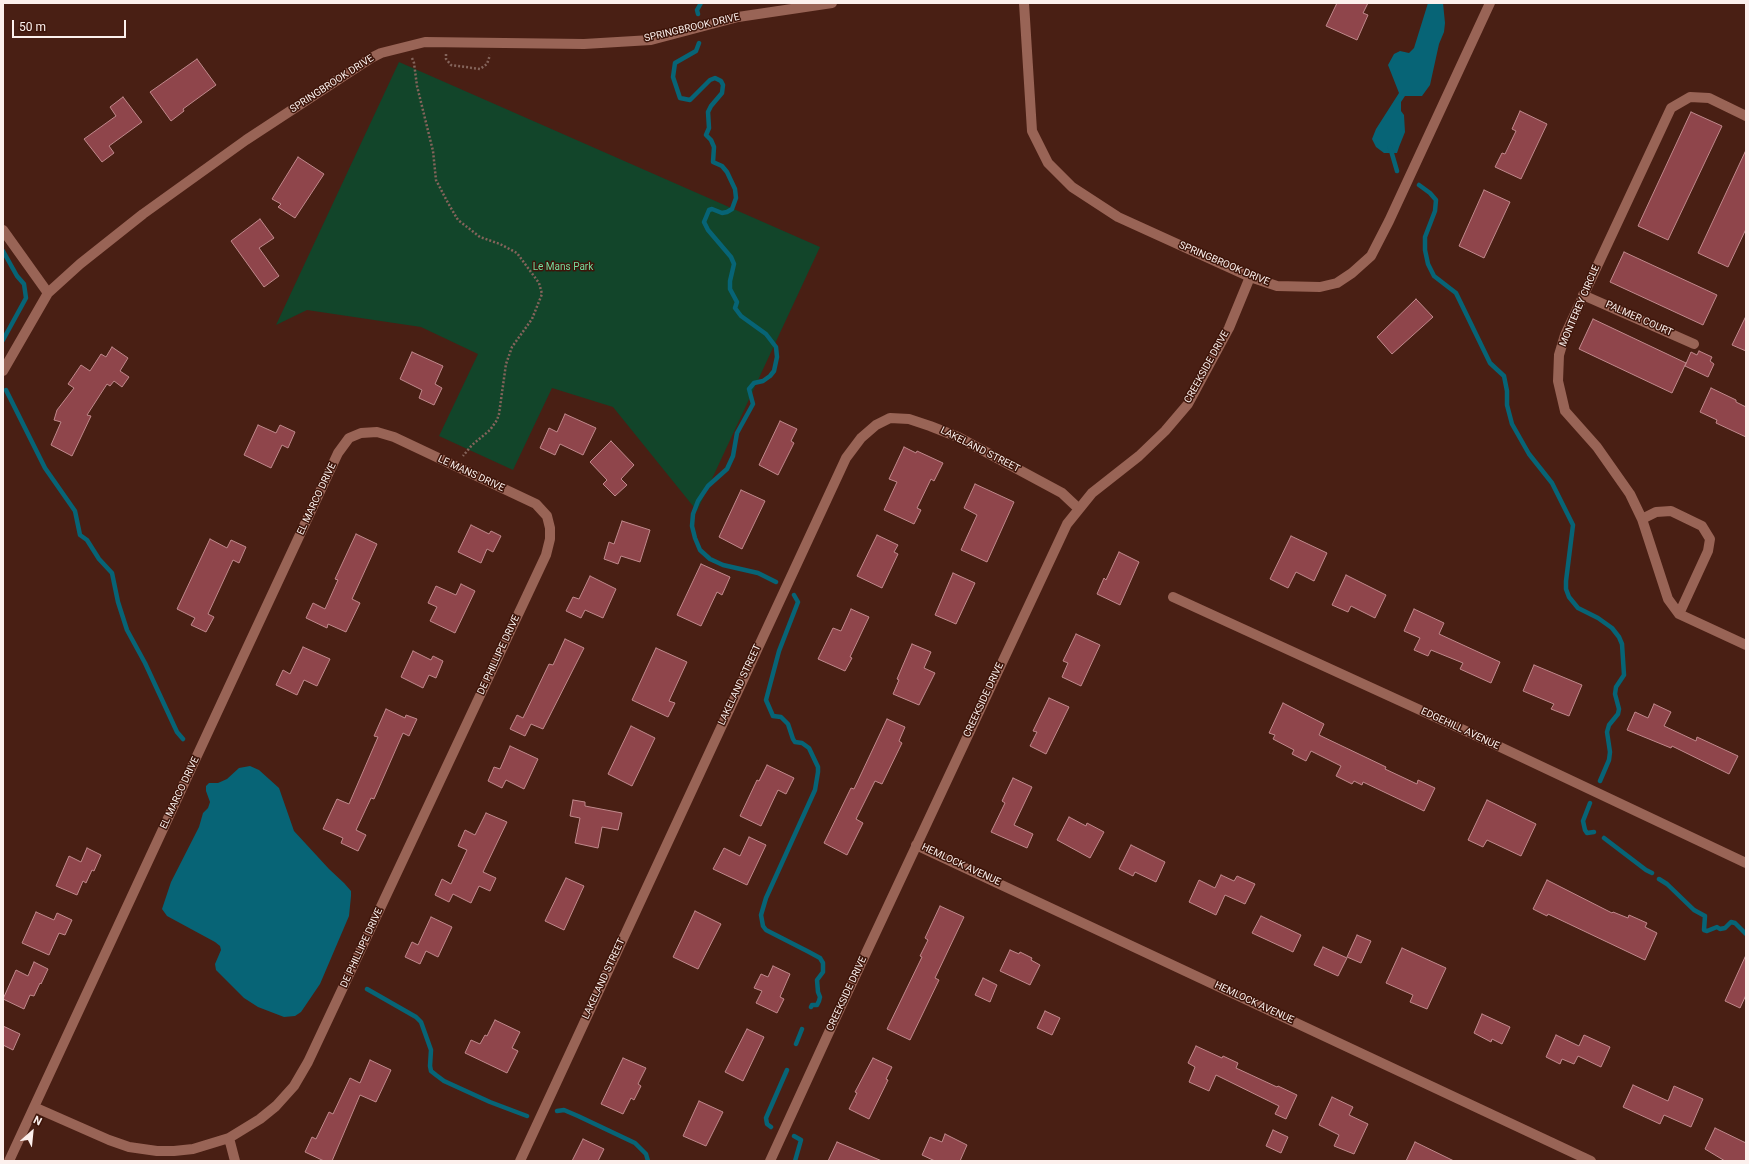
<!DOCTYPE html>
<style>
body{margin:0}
#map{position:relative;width:1749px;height:1164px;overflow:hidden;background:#491f14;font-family:Roboto,sans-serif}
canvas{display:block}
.frame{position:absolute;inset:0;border:4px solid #fcf0ed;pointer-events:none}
.north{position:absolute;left:12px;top:1112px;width:40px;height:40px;-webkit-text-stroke:3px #3e150a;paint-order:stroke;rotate:27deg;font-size:11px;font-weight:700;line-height:16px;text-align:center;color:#fcf0ed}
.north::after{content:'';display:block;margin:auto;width:14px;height:18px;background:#fcf0ed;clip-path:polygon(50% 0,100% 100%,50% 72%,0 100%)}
.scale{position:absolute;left:12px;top:20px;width:114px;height:18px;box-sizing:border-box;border:2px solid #fcf0ed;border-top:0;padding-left:5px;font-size:12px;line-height:14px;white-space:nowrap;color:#fcf0ed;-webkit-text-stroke:3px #3e150a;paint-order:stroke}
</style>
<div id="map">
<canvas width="1749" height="1164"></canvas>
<div class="frame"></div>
<div class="north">N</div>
<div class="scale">50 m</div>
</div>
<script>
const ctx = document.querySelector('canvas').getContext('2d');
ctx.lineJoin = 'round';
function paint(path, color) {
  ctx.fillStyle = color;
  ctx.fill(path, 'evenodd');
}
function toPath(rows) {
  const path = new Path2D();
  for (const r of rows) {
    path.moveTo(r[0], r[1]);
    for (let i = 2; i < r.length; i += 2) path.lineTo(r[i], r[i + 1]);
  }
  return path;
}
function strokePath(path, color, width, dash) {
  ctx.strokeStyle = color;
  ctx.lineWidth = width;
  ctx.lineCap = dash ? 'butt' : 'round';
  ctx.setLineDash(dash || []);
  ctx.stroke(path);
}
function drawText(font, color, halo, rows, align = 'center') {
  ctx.font = font + ' Roboto,sans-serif';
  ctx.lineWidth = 3;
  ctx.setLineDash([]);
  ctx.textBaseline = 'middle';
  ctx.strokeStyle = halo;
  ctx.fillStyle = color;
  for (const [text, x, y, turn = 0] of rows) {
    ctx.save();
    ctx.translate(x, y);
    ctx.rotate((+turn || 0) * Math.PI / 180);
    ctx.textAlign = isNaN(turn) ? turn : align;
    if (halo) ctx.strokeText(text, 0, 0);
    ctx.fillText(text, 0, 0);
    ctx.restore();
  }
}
const green = toPath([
 [399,62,820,247,697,511,613,407,552,388,513,470,439,436,478,354,421,327,307,310,276,325]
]);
const water = toPath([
 [1428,3,1443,3,1445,23,1444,32,1439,44,1430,85,1422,96,1405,96,1401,102,1401,111,1404,115,1405,132,1399,147,1397,153,1384,153,1376,147,1372,139,1376,129,1399,93,1388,65,1394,54,1400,51,1409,53,1414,48],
 [250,766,259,770,279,788,294,831,329,869,344,883,351,891,351,896,349,916,320,984,301,1012,295,1016,284,1017,258,1007,244,998,216,970,215,964,221,950,220,946,215,942,167,916,162,909,171,882,199,827,203,813,208,808,210,802,206,791,206,786,209,783,218,783,227,779,239,768]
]);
const stream = toPath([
 [698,14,697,10,701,3],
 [699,43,696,51,675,63,673,77,680,98,690,100,710,80,715,78,721,81,723,85,722,93,711,106,708,112,709,128,706,135,711,140,714,147,713,162,722,166,727,172,735,189,736,198,732,209,727,212,722,213,712,209,709,210,704,222,708,230,731,257,734,264,730,281,730,289,737,302,735,308,741,316,766,334,776,347,777,357,774,371,770,376,763,381,754,383,749,389,753,404,737,433,733,456,727,469,708,486,698,501,693,514,692,526,695,538,700,550,710,559,723,565,758,573,776,582],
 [1390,147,1397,171],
 [1419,185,1430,193,1436,200,1435,211,1425,237,1425,250,1428,264,1434,276,1456,293,1490,363,1504,376,1507,391,1507,405,1512,424,1529,454,1552,483,1573,525,1566,581,1566,589,1569,597,1578,608,1598,618,1612,628,1619,637,1622,644,1624,675,1616,687,1615,694,1619,709,1618,714,1609,725,1607,732,1610,752,1609,760,1600,781],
 [3,251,17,276,24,284,26,298,3,340],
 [6,390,45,468,75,511,80,535,87,540,99,559,112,573,118,602,127,630,145,663,177,732,183,739],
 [794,595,798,602,779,651,766,700,773,716,781,717,788,724,793,739,795,742,802,743,809,748,818,767,818,772,815,790,766,898,761,915,763,926,766,930,809,952,820,958,823,963,823,972,817,980,818,992,820,997,819,1001,817,1005,812,1005,811,1007],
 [1590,803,1583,821,1585,830,1587,833,1594,832],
 [1604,838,1646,870,1652,873],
 [1659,879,1667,884,1694,910,1705,916,1704,930,1707,931,1717,927,1720,929,1725,928,1731,922,1735,923,1746,934],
 [367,989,416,1017,421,1022,431,1050,430,1066,431,1071,436,1075,444,1081,490,1102,527,1116],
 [796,1044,802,1029],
 [557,1111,564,1110,578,1116,635,1143,646,1154,648,1161],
 [771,1127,767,1124,766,1118,787,1070],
 [794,1136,801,1140,795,1161]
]);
const building = toPath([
 [1337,3,1368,3,1363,13,1368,15,1357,40,1326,26,1337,3],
 [197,59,216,85,183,109,184,111,171,121,150,92,197,59],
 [123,97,142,122,109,146,114,153,102,162,84,139,116,116,110,107,123,97],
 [1520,111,1547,124,1521,179,1495,167,1502,153,1505,154,1516,131,1512,129,1520,111],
 [1691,112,1722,126,1668,240,1638,226,1691,112],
 [1746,150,1746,229,1728,267,1698,253,1746,150],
 [298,157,324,174,295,218,278,207,281,204,272,199,298,157],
 [1484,190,1510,202,1484,258,1459,246,1484,190],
 [260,219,274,238,259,248,279,276,264,287,231,241,260,219],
 [1624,252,1717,295,1703,325,1610,282,1624,252],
 [1416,299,1433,317,1392,354,1377,337,1416,299],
 [1746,316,1746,351,1732,345,1746,316],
 [1593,319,1686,363,1672,393,1579,349,1593,319],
 [112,347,128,358,120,371,129,377,122,387,114,381,110,386,107,384,87,415,91,416,72,456,51,445,61,422,54,420,57,410,74,388,68,384,81,365,90,371,101,354,106,357,112,347],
 [1699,351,1712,357,1710,361,1714,364,1708,377,1685,366,1691,352,1697,355,1699,351],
 [412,352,443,366,435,384,442,388,434,405,419,398,422,390,400,379,412,352],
 [1711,388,1736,400,1736,402,1746,407,1746,437,1716,423,1717,420,1700,412,1711,388],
 [565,414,596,428,583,455,560,444,555,455,540,448,549,428,557,432,565,414],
 [780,421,797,429,791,441,794,443,778,475,759,465,780,421],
 [258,425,276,433,280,425,295,432,288,448,282,445,271,468,244,455,258,425],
 [611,441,634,465,621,479,627,485,615,496,603,484,607,480,590,462,611,441],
 [904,447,916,453,917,451,943,463,934,481,931,479,917,508,921,510,914,524,884,510,897,482,889,479,904,447],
 [975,484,1014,502,987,562,961,550,977,515,964,508,975,484],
 [741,490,765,501,742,549,719,537,741,490],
 [622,521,650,530,640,562,621,556,618,564,604,559,609,542,614,544,622,521],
 [471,525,489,534,491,531,501,536,493,552,487,549,481,563,458,552,471,525],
 [356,534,377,544,352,599,360,603,346,632,328,624,327,628,306,618,313,603,325,609,338,580,335,579,356,534],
 [877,535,898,545,894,552,898,554,882,588,857,576,877,535],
 [1291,536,1327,553,1314,581,1296,572,1288,588,1270,579,1291,536],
 [210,539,227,548,231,540,246,547,239,563,233,560,208,614,214,617,206,632,191,625,195,618,177,609,210,539],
 [1119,552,1139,562,1120,605,1097,594,1104,578,1106,580,1119,552],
 [701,564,730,577,722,595,717,592,701,626,677,615,701,564],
 [953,573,975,583,956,624,935,615,953,573],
 [1346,575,1386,595,1375,618,1351,606,1348,612,1332,605,1346,575],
 [590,576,616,589,603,618,585,610,581,618,566,611,573,597,579,599,590,576],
 [461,584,475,591,455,633,430,621,437,607,428,603,436,586,456,595,461,584],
 [851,609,869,617,850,657,852,658,845,671,818,659,833,628,841,631,851,609],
 [1414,609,1444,623,1439,634,1500,662,1491,683,1460,669,1463,663,1431,650,1428,656,1414,650,1420,638,1404,631,1414,609],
 [1076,634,1100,645,1081,686,1062,677,1068,663,1063,661,1076,634],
 [565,639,584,648,543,729,531,724,525,736,510,729,517,715,523,718,549,664,553,665,565,639],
 [912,644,931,652,924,668,935,673,919,705,893,694,899,680,897,679,912,644],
 [303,647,330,659,317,686,304,680,297,695,276,685,283,670,290,674,303,647],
 [656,648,687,662,669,701,675,703,668,717,632,700,656,648],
 [413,651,431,660,433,656,443,661,436,678,429,675,423,688,401,677,413,651],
 [1534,665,1582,685,1569,716,1551,709,1554,704,1523,691,1534,665],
 [1049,698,1069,707,1046,754,1030,746,1037,732,1033,731,1049,698],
 [1283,703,1324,724,1319,735,1386,767,1385,769,1417,784,1418,780,1435,788,1424,811,1363,782,1362,785,1354,781,1352,784,1336,776,1341,766,1311,751,1306,761,1292,754,1294,750,1273,739,1275,735,1269,733,1283,703],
 [1654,704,1671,712,1664,726,1696,741,1697,737,1738,756,1729,774,1672,746,1671,748,1627,730,1635,712,1648,718,1654,704],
 [386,709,405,718,406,715,417,719,409,736,403,733,374,799,371,798,356,830,366,835,358,851,341,843,343,838,323,829,337,799,349,804,378,737,374,736,386,709],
 [887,719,905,727,899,741,902,743,882,784,875,781,856,819,863,823,847,855,824,843,851,788,854,789,887,719],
 [631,726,655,738,632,786,608,774,631,726],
 [510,746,538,759,524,789,506,780,502,788,488,781,494,767,500,769,510,746],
 [767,765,794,778,786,794,778,790,761,826,740,816,757,780,759,781,767,765],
 [1013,778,1032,787,1014,825,1033,834,1027,848,991,832,1005,803,1002,801,1013,778],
 [573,800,585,802,585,806,622,813,618,830,602,827,598,848,575,843,580,818,570,816,573,800],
 [1487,800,1536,824,1521,856,1487,840,1483,847,1468,840,1487,800],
 [486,813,507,822,483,872,496,878,490,891,479,886,471,903,453,894,449,902,435,895,442,879,451,884,467,850,458,846,465,830,475,835,486,813],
 [1069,817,1086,826,1087,823,1104,832,1090,858,1057,840,1069,817],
 [749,837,766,845,747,885,713,869,724,848,740,856,749,837],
 [1131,845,1165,862,1156,882,1135,872,1133,876,1119,869,1131,845],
 [87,848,101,855,94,871,92,870,86,883,83,881,77,895,56,886,69,856,81,862,87,848],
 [1221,875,1234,881,1237,876,1255,884,1245,904,1225,895,1216,915,1189,902,1199,880,1215,888,1221,875],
 [566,878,584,886,564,930,545,921,566,878],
 [1547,880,1612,913,1613,912,1628,918,1629,915,1647,923,1645,927,1657,933,1645,960,1548,914,1547,916,1533,909,1547,880],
 [940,906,964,917,935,978,939,980,910,1040,887,1029,922,957,920,956,928,940,925,938,940,906],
 [695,911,721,924,698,969,673,957,695,911],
 [36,912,54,920,57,913,72,920,65,935,59,933,49,955,22,943,36,912],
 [1261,916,1301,935,1293,952,1252,933,1261,916],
 [431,917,452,927,438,957,426,951,420,964,405,957,412,942,418,945,431,917],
 [1357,935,1371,941,1361,963,1347,957,1357,935],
 [1323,947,1347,958,1338,976,1314,965,1323,947],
 [1402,948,1446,968,1427,1009,1410,1002,1413,995,1386,983,1402,948],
 [1010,950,1019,954,1020,952,1032,958,1031,960,1040,965,1030,985,1000,971,1010,950],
 [1746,955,1746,995,1740,1008,1725,1001,1746,955],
 [34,962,48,969,41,984,40,983,34,996,30,995,24,1009,3,999,16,970,28,976,34,962],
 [773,966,790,974,780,997,784,999,777,1013,756,1003,762,991,754,988,761,974,768,977,773,966],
 [983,978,997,985,990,1002,975,995,983,978],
 [1045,1011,1060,1018,1052,1035,1037,1028,1045,1011],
 [1482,1014,1510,1027,1502,1044,1492,1039,1491,1042,1474,1033,1482,1014],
 [495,1020,520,1032,512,1048,518,1051,507,1073,465,1053,471,1040,480,1044,485,1035,487,1036,495,1020],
 [3,1026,20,1034,13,1050,3,1045,3,1026],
 [747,1029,764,1037,743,1081,725,1072,747,1029],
 [1556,1035,1579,1046,1584,1035,1610,1047,1601,1067,1578,1056,1574,1064,1562,1059,1560,1064,1546,1057,1556,1035],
 [1196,1046,1222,1058,1223,1056,1238,1063,1236,1068,1277,1087,1278,1086,1297,1095,1286,1119,1275,1114,1279,1106,1216,1075,1209,1091,1189,1082,1195,1067,1188,1063,1196,1046],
 [623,1058,646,1068,638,1084,641,1086,634,1100,631,1098,623,1114,601,1104,623,1058],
 [873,1058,892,1067,886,1079,888,1080,869,1119,849,1109,857,1093,855,1092,873,1058],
 [370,1060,391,1070,376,1102,360,1095,332,1161,324,1161,305,1152,312,1137,316,1139,329,1112,333,1114,350,1078,360,1083,370,1060],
 [1633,1085,1668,1101,1674,1086,1703,1099,1691,1127,1664,1115,1660,1124,1623,1107,1633,1085],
 [1332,1097,1353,1107,1349,1115,1368,1124,1354,1154,1334,1146,1339,1135,1319,1125,1332,1097],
 [699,1101,723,1112,706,1146,683,1136,699,1101],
 [1715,1128,1746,1143,1746,1161,1725,1161,1705,1149,1715,1128],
 [1273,1130,1288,1137,1281,1153,1266,1146,1273,1130],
 [945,1134,967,1145,960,1161,935,1161,922,1155,930,1137,942,1142,945,1134],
 [583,1139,604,1149,598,1161,572,1161,583,1139],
 [837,1142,882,1161,828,1161,837,1142],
 [1415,1142,1454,1161,1406,1161,1415,1142]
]);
const path = toPath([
 [446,54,446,59,451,65,480,69,487,64,490,55],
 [412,58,414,63,417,86,433,151,436,180,448,203,458,220,480,237,500,244,517,253,539,283,542,294,532,319,512,347,506,364,499,414,497,420,490,430,472,445,463,456]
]);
const minor = toPath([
 [1024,3,1032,131,1048,163,1072,187,1118,217,1250,277,1277,286,1320,287,1337,283,1352,273,1371,256,1389,221,1490,3],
 [1746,116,1709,98,1690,97,1671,108,1565,335,1559,355,1558,381,1565,411,1597,447,1630,494,1642,519,1668,599,1679,614,1746,645],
 [3,230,48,293],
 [1583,295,1694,344],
 [3,371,48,293,80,264,143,214,246,140,371,58,381,53,425,42,584,44,651,40,738,17,832,3],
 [1642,519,1656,512,1671,511,1702,526,1710,539,1708,551,1679,614],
 [1173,597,1479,737,1746,863],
 [916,845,1591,1161],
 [229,1138,235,1161],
 [9,1161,34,1107,241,661,338,453,349,438,361,433,377,432,394,437,536,504,547,516,550,528,550,539,546,555,308,1062,294,1086,276,1106,260,1119,229,1138,193,1149,174,1151,157,1151,129,1147,109,1140,34,1107],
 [520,1161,846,458,861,438,876,425,890,418,909,419,930,426,958,437,1062,493,1079,509],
 [770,1161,830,1030,1067,524,1092,493,1139,456,1165,431,1188,404,1229,328,1250,277]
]);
const streetNames = [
 ["SPRINGBROOK DRIVE",692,28,-13],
 ["SPRINGBROOK DRIVE",332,84,-33],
 ["SPRINGBROOK DRIVE",1224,264,23],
 ["MONTEREY CIRCLE",1580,306,-67],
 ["PALMER COURT",1639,319,24],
 ["CREEKSIDE DRIVE",1207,367,-61],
 ["LAKELAND STREET",980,450,27],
 ["LE MANS DRIVE",471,474,25],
 ["EL MARCO DRIVE",317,499,-65],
 ["DE PHILLIPE DRIVE",499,655,-65],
 ["LAKELAND STREET",740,685,-65],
 ["CREEKSIDE DRIVE",984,700,-65],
 ["EDGEHILL AVENUE",1460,729,25],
 ["EL MARCO DRIVE",180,793,-65],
 ["HEMLOCK AVENUE",961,865,25],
 ["DE PHILLIPE DRIVE",362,948,-65],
 ["LAKELAND STREET",604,979,-65],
 ["CREEKSIDE DRIVE",847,994,-65],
 ["HEMLOCK AVENUE",1254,1003,25]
];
const parkNames = [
 ["Le Mans Park",563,267]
];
paint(green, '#12452a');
paint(water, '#076476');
strokePath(stream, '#076476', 4.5);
paint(building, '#8f454b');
strokePath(building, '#c0898c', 1);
strokePath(path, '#84645b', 2.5, [2, 2]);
strokePath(minor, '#996456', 10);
drawText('10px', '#fcf0ed', '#3e150a', streetNames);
drawText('10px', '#75dd9f', '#3e150a', parkNames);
</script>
